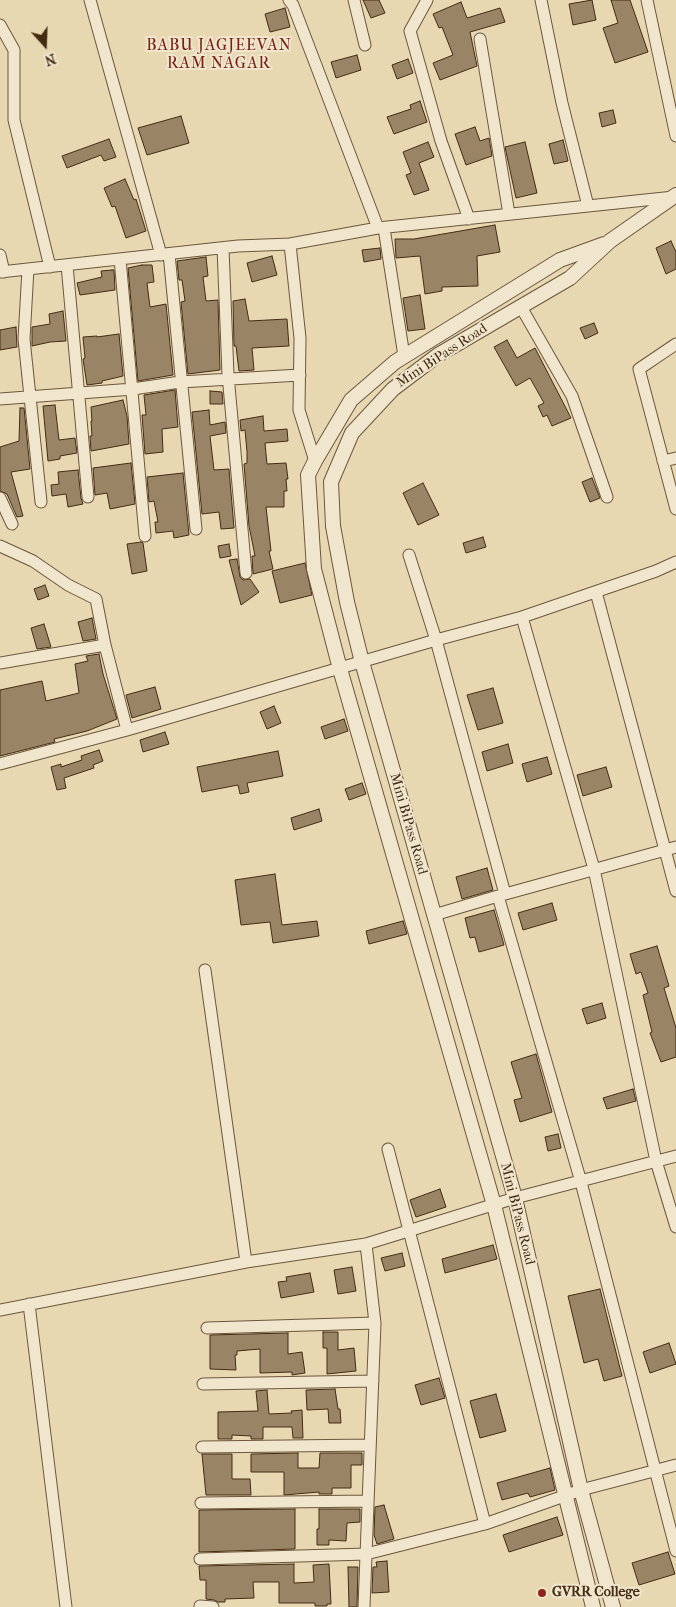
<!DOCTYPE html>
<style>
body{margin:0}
#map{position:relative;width:676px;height:1607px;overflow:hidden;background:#e7d8b2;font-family:"IM FELL French Canon",serif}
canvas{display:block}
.north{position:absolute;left:20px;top:20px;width:50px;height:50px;-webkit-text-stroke:4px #efe6cd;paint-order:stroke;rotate:160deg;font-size:14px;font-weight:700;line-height:20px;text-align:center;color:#442b14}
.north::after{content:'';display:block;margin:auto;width:18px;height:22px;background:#442b14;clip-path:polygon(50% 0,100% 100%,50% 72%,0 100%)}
</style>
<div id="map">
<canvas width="676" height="1607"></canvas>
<div class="north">N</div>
</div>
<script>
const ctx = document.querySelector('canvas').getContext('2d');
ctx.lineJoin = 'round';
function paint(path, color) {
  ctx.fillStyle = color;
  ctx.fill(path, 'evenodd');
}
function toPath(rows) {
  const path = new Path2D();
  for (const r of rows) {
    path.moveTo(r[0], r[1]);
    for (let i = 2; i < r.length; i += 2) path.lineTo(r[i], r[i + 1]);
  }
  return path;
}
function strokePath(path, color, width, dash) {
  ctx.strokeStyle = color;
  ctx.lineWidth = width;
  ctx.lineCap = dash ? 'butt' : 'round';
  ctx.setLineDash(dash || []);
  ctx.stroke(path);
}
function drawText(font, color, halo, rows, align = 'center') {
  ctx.font = font + ' "IM FELL French Canon",serif';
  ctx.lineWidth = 4;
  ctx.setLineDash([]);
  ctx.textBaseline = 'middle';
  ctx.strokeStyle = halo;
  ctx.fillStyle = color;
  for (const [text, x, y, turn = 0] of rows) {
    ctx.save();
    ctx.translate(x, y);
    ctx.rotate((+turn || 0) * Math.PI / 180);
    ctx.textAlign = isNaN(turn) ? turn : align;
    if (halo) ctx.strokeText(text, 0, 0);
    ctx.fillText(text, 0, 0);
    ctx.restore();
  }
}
const building = toPath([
 [363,0,379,0,385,13,371,18,363,0],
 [592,0,596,20,573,25,569,4,592,0],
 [611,0,630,0,648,52,615,63,603,28,618,23,611,0],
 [461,2,467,18,500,8,505,22,470,32,477,66,440,80,433,63,453,55,442,27,439,28,433,14,461,2],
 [285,8,290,27,270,32,265,14,285,8],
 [357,55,361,70,336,78,331,62,357,55],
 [408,59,413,73,397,79,392,65,408,59],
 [420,101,427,122,394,134,387,117,411,109,410,105,420,101],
 [613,110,616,123,602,127,599,113,613,110],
 [181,116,189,143,147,155,138,128,181,116],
 [475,127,480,141,489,138,492,156,466,165,455,134,475,127],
 [109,139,116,157,104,161,101,155,67,168,62,156,109,139],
 [563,140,568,161,554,164,549,144,563,140],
 [428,142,434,157,419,163,429,190,414,195,406,175,411,173,403,152,428,142],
 [525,142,537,193,516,198,505,147,525,142],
 [125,179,134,200,136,199,146,231,126,238,115,206,112,207,104,188,125,179],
 [495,225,500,252,477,256,478,286,442,287,442,291,425,294,420,256,396,258,395,239,414,239,495,225],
 [671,241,676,252,676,269,666,274,656,248,671,241],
 [380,248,381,259,364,262,362,250,380,248],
 [272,256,277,275,252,282,247,263,272,256],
 [206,257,208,276,203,277,206,301,218,300,220,370,188,374,181,302,185,301,182,280,179,280,177,261,206,257],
 [142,265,152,265,154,282,147,283,150,307,166,304,173,375,138,381,128,268,142,265],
 [112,270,114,270,115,290,80,295,77,283,102,277,101,271,112,270],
 [420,295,425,329,408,331,403,298,420,295],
 [245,299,249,321,287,319,289,346,252,348,254,370,239,371,236,346,234,346,233,301,245,299],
 [63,311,66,341,50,342,32,346,32,327,50,324,49,314,63,311],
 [594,323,598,333,585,339,580,328,594,323],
 [16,327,17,347,0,350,0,330,16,327],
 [119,334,123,376,102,381,102,383,87,385,83,359,85,358,83,337,97,336,97,337,119,334],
 [507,340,517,358,535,348,571,418,552,426,547,415,543,417,538,406,544,403,530,378,516,386,494,347,507,340],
 [175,390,178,427,162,429,163,452,145,454,142,415,146,415,144,395,175,390],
 [210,391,222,392,223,404,210,404,210,391],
 [123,400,127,416,129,444,91,451,90,436,92,436,91,421,92,421,91,407,123,400],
 [55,405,59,440,75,438,77,453,60,456,60,459,48,461,43,406,55,405],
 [20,408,24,408,30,469,11,472,23,516,17,517,7,494,0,491,0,447,19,441,20,408],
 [209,410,210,425,225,422,226,433,210,436,214,470,229,469,234,528,221,529,219,512,202,514,192,412,209,410],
 [263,416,264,431,287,429,288,441,265,443,267,464,286,463,288,479,286,479,287,491,284,491,284,507,266,507,271,551,269,551,273,569,253,574,252,556,255,556,249,526,244,464,247,463,247,452,245,430,241,431,240,420,263,416],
 [131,463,135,504,110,509,107,493,95,495,93,468,131,463],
 [78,470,81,498,83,504,68,507,66,494,52,496,51,485,59,484,58,472,78,470],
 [183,473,189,535,174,538,173,531,156,533,155,522,158,522,154,501,149,502,147,477,183,473],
 [592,478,600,498,590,502,582,482,592,478],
 [423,483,439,515,418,525,403,493,423,483],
 [483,537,486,547,466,553,463,543,483,537],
 [141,542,143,543,147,571,132,574,127,544,141,542],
 [229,544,231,556,220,558,218,546,229,544],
 [237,559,240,577,243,580,250,579,259,592,241,605,229,560,237,559],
 [305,563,312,595,280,603,272,571,305,563],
 [45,585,49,596,38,600,34,589,45,585],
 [92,618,96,639,83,641,78,622,92,618],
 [44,624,51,647,37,649,31,628,44,624],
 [99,654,103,674,117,719,87,731,54,739,55,742,0,756,0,690,42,681,46,701,79,693,75,664,88,661,86,656,99,654],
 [155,687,161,709,132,718,126,695,155,687],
 [493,688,503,723,478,730,467,695,493,688],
 [274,706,281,723,267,729,260,712,274,706],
 [344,719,348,731,325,739,321,727,344,719],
 [165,732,169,744,143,752,140,740,165,732],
 [508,744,513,763,487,771,482,752,508,744],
 [99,750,103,761,93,765,94,768,64,778,66,788,57,790,51,767,61,764,61,767,82,760,81,756,99,750],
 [278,751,283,776,247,783,249,792,240,794,238,785,202,792,197,767,278,751],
 [547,757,552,774,527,782,522,764,547,757],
 [606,767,612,787,583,796,577,775,606,767],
 [362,783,366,794,349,800,345,789,362,783],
 [319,809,322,821,294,830,291,818,319,809],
 [487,868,493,890,462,899,456,877,487,868],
 [275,874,282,925,317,921,319,936,273,943,270,922,241,925,235,880,275,874],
 [552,903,557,920,523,930,518,913,552,903],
 [494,910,504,945,479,952,475,937,470,938,465,918,494,910],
 [403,921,407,934,369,944,366,931,403,921],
 [657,946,669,986,664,988,676,1028,676,1057,661,1062,650,1033,652,1032,643,995,648,993,641,972,636,974,630,954,657,946],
 [602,1003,606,1018,587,1024,582,1009,602,1003],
 [536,1054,552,1112,520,1122,514,1100,522,1098,511,1062,536,1054],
 [633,1089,636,1101,607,1109,603,1098,633,1089],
 [558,1134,561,1148,548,1151,545,1137,558,1134],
 [440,1189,446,1207,416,1217,410,1200,440,1189],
 [493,1245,497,1259,445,1273,442,1259,493,1245],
 [402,1253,405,1266,385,1271,381,1258,402,1253],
 [352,1267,356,1291,338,1294,334,1270,352,1267],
 [310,1273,314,1292,281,1298,278,1282,287,1281,286,1277,310,1273],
 [600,1289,622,1376,604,1381,598,1359,584,1363,568,1296,600,1289],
 [323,1332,338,1332,338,1350,354,1348,356,1371,327,1374,327,1348,323,1348,323,1332],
 [288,1333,288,1354,302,1352,305,1373,292,1375,292,1372,260,1373,260,1349,237,1351,237,1355,235,1355,236,1370,210,1369,210,1335,288,1333],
 [669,1343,676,1364,650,1373,643,1352,669,1343],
 [439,1378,445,1398,421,1405,415,1385,439,1378],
 [335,1389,338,1409,340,1409,341,1423,329,1423,328,1409,307,1410,306,1390,335,1389],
 [267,1390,269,1414,292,1413,291,1411,302,1410,303,1438,293,1438,292,1427,263,1427,263,1439,251,1439,251,1436,232,1435,232,1439,218,1439,218,1412,258,1411,256,1391,267,1390],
 [496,1394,506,1431,480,1438,470,1401,496,1394],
 [298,1453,298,1468,319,1468,320,1453,362,1453,362,1465,351,1465,351,1488,332,1488,332,1494,319,1494,319,1492,284,1495,284,1472,251,1472,251,1454,298,1453],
 [202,1454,232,1454,232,1479,250,1479,251,1495,206,1495,202,1454],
 [550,1468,555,1490,530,1497,528,1493,502,1500,497,1483,550,1468],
 [384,1505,394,1539,377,1544,374,1535,375,1507,384,1505],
 [295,1509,295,1549,199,1552,199,1510,295,1509],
 [319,1509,360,1509,360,1522,347,1523,346,1541,329,1540,329,1545,317,1545,317,1529,319,1529,319,1509],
 [557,1517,563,1535,509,1552,503,1535,557,1517],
 [668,1552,675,1574,639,1585,632,1563,668,1552],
 [387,1561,389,1592,372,1593,373,1567,377,1567,376,1562,387,1561],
 [294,1564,294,1583,314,1582,313,1565,329,1564,331,1604,327,1604,327,1606,315,1606,315,1603,279,1603,279,1582,253,1582,254,1598,225,1599,225,1602,218,1602,214,1600,206,1599,206,1580,200,1580,199,1566,294,1564],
 [348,1567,358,1567,357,1607,349,1607,348,1567]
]);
const minor = toPath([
 [90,0,161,255],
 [289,0,293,5,378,228],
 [354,0,365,45],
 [427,0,410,31,441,141,469,219],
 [541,0,562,103,588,206],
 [647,0,676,136],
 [0,25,14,50,14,120,50,267],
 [480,39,509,214],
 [384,228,404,356],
 [223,248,228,375,246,573],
 [169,254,196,529],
 [0,255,4,272],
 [120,259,145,536],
 [67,265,88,497],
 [28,269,24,339,41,502],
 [0,272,238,246,290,244],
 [521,307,572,396,607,497],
 [676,344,639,369,676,509],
 [0,399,133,389,180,382,300,375],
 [315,461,299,410,300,338,290,244,378,228,674,197],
 [663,461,676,458],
 [0,498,12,524],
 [0,546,33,561,68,585,96,599,105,645,127,730,0,764],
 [409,555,436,640,505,894],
 [596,592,676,891],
 [522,617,594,869,656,1161,676,1227],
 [0,663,105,645],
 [127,730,436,640,522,617,656,571,676,562],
 [676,847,498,896,581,1182,676,1551],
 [434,915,498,896],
 [205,970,246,1262],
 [388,1149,485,1524],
 [29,1304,66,1607],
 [0,1310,246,1262,366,1244,515,1198,676,1156],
 [207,1328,375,1323],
 [203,1384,373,1381],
 [202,1447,370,1445],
 [201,1503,368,1501],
 [200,1559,366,1554,485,1524,581,1490,676,1465],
 [200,1606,213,1607],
 [364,1607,375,1323,366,1244]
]);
const tertiary = toPath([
 [593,1607,494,1205,340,669,314,569,308,475,315,461,351,400,395,362,560,260,604,244],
 [613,1607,581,1490,515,1198,362,662,347,602,333,526,331,482,352,433,393,389,438,355,570,278,610,241,676,195]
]);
const markers = [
 [542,1593,5,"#8f2418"]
];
const streetNames = [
 ["Mini BiPass Road",442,356,-33],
 ["Mini BiPass Road",408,824,74],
 ["Mini BiPass Road",517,1214,76]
];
const poiNames = [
 ["GVRR College",552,1593]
];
const quarterNames = [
 ["BABU JAGJEEVAN",219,46],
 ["RAM NAGAR",219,64]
];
paint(building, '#998566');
strokePath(building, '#442b14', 1);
strokePath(minor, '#6d563c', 13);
strokePath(tertiary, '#6d563c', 16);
strokePath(minor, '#efe6cd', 11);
strokePath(tertiary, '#efe6cd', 14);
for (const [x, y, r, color] of markers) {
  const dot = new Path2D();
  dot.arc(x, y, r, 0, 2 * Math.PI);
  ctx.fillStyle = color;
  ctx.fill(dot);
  strokePath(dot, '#efe6cd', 2);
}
drawText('14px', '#442b14', '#efe6cd', streetNames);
drawText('bold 14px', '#442b14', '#efe6cd', poiNames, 'left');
ctx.letterSpacing = '1px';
drawText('16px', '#7a1f14', '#efe6cd', quarterNames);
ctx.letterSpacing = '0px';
</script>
